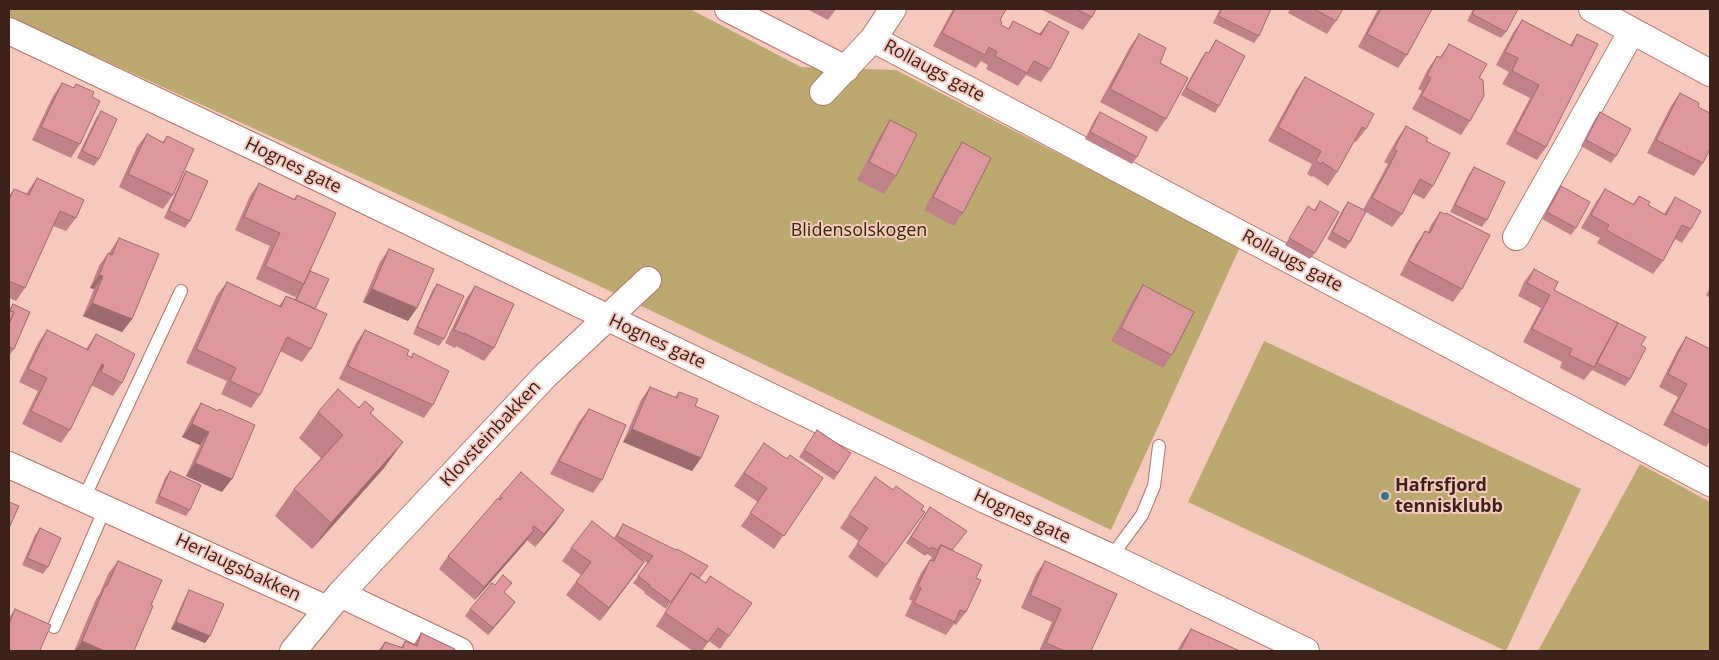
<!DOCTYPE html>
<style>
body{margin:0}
#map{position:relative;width:1719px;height:660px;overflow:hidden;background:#f6c9bf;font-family:"Open Sans",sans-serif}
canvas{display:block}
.frame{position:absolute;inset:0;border:10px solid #3d221c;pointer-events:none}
</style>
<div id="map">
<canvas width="1719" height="660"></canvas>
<div class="frame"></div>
</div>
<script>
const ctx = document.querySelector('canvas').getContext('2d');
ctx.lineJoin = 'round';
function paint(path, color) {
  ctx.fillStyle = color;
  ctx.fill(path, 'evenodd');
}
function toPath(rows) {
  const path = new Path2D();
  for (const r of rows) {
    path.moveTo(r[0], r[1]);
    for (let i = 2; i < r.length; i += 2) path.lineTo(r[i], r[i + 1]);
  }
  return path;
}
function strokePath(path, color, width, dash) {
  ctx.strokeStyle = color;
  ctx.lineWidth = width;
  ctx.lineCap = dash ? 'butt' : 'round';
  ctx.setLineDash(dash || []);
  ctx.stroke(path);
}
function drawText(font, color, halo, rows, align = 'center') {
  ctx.font = font + ' "Open Sans",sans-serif';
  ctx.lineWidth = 4;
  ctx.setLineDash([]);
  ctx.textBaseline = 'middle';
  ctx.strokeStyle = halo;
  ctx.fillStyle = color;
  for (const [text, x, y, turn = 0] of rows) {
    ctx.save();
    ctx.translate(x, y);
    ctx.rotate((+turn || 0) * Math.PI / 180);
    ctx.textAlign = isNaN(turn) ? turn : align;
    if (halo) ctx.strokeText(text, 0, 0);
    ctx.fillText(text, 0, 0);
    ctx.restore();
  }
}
const green = toPath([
 [9,9,690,9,801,67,896,70,1240,247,1111,530,595,284,9,17],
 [1264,341,1581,489,1506,651,1188,502],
 [1640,464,1710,502,1710,651,1538,651]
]);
const lane = toPath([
 [84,498,181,291],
 [1111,557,1142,515,1154,486,1159,446],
 [54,627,105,508]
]);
const street = toPath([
 [728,9,846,69],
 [1592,9,1710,73],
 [9,31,269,154,985,500,1111,557,1306,651],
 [873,39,1710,483],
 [823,92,873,39,893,9],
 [1516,237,1632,31],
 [9,465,327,609],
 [340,594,460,651],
 [293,651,340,594,545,376,648,280]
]);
const wall = toPath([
 [807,9,836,9,828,20],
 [953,9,1006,9,1000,20,1001,25,1008,29,1013,21,1039,34,1049,21,1050,69,1041,82,1026,75,1018,86,986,69,988,65,981,61,976,68,933,46],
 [1040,9,1096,9,1092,17,1083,30],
 [1220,9,1271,9,1259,36,1254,43,1213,23],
 [1290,9,1343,9,1336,21,1327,34,1288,13],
 [1378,9,1432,9,1407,55,1398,68,1358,47],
 [1473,9,1518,9,1506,32,1501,38,1467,21],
 [1522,20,1570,45,1577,34,1546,147,1537,160,1506,144,1530,98,1502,84,1509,72,1496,65,1513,33],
 [1139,34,1160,63,1166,119,1157,132,1100,102,1130,47],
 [1216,40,1219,106,1215,113,1181,95,1201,59,1206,52,1208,53],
 [1449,44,1479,78,1470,121,1461,135,1412,109,1422,91,1418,89,1428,69,1437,56,1440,57],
 [1305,77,1366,129,1356,142,1354,141,1337,172,1328,186,1313,176,1312,177,1307,174,1312,164,1268,141,1296,90],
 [62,83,73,88,76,84,92,97,80,144,71,158,32,140,53,96],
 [1680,93,1698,107,1703,163,1694,176,1647,153,1671,106],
 [101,111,99,159,94,166,77,158,96,118],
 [1100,112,1137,157,1132,164,1085,139,1095,119],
 [1600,112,1616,156,1611,163,1581,146,1595,119],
 [890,120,896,176,884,194,857,180,878,139],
 [1406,126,1426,141,1433,186,1424,199,1412,193,1402,214,1392,227,1366,212,1350,242,1345,249,1327,239,1343,209,1348,202,1363,210,1388,164,1384,162,1397,139],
 [147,134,163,142,167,136,173,195,163,209,119,187,137,147],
 [962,142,963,213,954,226,924,210,953,156],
 [1474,167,1487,220,1482,227,1450,212,1469,174],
 [186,171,190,221,185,228,164,218,182,178],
 [37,178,76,218,66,231,53,226,25,288,16,301,9,298,9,196,14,189,26,194],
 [259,183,294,199,297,195,310,271,315,309,311,349,302,362,280,351,260,395,251,408,221,394,227,381,186,363,217,295,227,282,279,306,286,296,295,299,297,293,295,297,256,279,270,246,235,230,250,196],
 [1561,186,1576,228,1571,235,1542,219,1556,193],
 [1605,189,1633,204,1639,196,1648,205,1664,214,1675,197,1691,229,1682,243,1675,239,1663,261,1653,274,1597,243,1600,238,1581,228,1596,202],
 [1320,201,1315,253,1310,259,1285,245,1308,206,1314,210],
 [1440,212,1462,289,1453,302,1400,275,1416,244,1425,231,1428,232,1431,225],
 [119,238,132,319,122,332,83,316,94,289,90,288,99,266,108,253,109,253],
 [389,249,408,321,363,302,380,262],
 [1534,269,1554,290,1641,345,1630,379,1625,386,1592,370,1584,380,1560,368,1562,362,1523,342,1541,308,1518,296,1524,282],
 [437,284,444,339,439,346,413,334,432,291],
 [1143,285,1172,355,1163,368,1111,341,1134,298],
 [475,286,494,348,484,361,456,346,455,348,445,343,466,299],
 [1710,288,1710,298,1706,295],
 [13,304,14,349,9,356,9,310],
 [47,330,86,349,96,334,122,383,113,396,91,385,70,430,61,443,22,424,38,391,19,382,38,343],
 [365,330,407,355,411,357,413,353,433,405,424,418,339,379,356,343],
 [1686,337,1710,349,1710,441,1706,447,1663,425,1678,397,1659,387,1677,351],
 [650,387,675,397,679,392,695,406,701,458,692,471,623,442,641,400],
 [201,403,218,411,219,409,222,492,186,476,200,445,182,437,192,417],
 [359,408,374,409,371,413,384,468,312,549,275,516,294,489,321,458,299,438,318,412],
 [589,409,602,480,593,493,550,474,579,422],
 [817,430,851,453,834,480,799,457],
 [764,443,787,459,823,478,774,549,741,526,758,502,734,486],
 [170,471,190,510,186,516,155,503,165,478],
 [521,472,555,523,535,547,527,540,475,600,439,569,448,556],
 [875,477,925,512,877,578,848,557,859,541,840,528],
 [930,507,953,550,976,578,966,612,956,625,954,624,946,635,905,616,912,601,909,599,921,573,932,557,927,554,925,556,906,543],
 [623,524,706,583,752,603,720,649,709,641,702,651,693,651,656,626,682,586,666,609,644,593,645,592,633,583,648,563,640,559,644,562,635,575,600,621,566,595,581,575,562,561,571,548,614,538],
 [40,528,48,567,43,574,22,565,35,535],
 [118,561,134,651,74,651,96,599,100,593,108,574],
 [1045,561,1091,651,1039,651,1052,622,1021,608,1036,574],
 [189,590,210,636,205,643,171,629,185,597],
 [505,593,515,602,510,609,488,635,465,616,470,609],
 [15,609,9,651,9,618],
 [1191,629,1240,651,1177,651,1182,642],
 [421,633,455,651,378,651,385,642,401,647,405,641,414,644]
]);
const shadedWall = toPath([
 [99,275,103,276,94,289,90,288],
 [372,289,417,308,408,321,363,302],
 [92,303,132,319,122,332,83,316],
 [102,364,104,365,95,378],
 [192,424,209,432,200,445,182,437],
 [632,429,701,458,692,471,623,442],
 [403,442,384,468,312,549,331,523],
 [195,463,232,479,222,492,186,476],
 [564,510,555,523,535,547,544,534],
 [534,530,525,543,475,600,484,587],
 [644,562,635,575,600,621,609,608],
 [515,602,510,609,488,635,493,628],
 [176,622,210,636,205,643,171,629],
 [82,641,105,651,75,651]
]);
const building = toPath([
 [955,9,1006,9,1000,20,1002,22,1001,25,1009,29,1013,21,1041,35,1049,21,1069,32,1050,69,1034,61,1027,73,995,56,997,52,989,47,985,55,942,33,955,9],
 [1076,9,1096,9,1092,17,1076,9],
 [1222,9,1271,9,1259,36,1218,16,1222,9],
 [1314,9,1343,9,1336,21,1314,9],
 [1381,9,1432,9,1407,55,1367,34,1381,9],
 [1475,9,1518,9,1506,32,1472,14,1475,9],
 [1522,20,1572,46,1577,34,1598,44,1546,147,1515,131,1539,85,1512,71,1518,58,1505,52,1522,20],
 [1139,34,1166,48,1160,63,1188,78,1166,119,1110,89,1139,34],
 [1216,40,1245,56,1219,106,1186,88,1206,52,1209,53,1216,40],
 [1449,44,1487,64,1479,78,1483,80,1484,96,1470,121,1421,96,1431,78,1427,76,1437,56,1441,58,1449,44],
 [1305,77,1374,114,1366,129,1362,127,1337,172,1322,162,1321,164,1316,161,1321,151,1278,127,1305,77],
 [62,83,74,88,76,84,94,92,92,97,100,101,80,144,41,127,62,83],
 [1680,93,1699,103,1698,107,1710,113,1710,149,1703,163,1656,140,1680,93],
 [101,111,117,119,99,159,82,151,101,111],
 [1100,112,1147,137,1137,157,1090,132,1100,112],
 [1600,112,1631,129,1616,156,1586,140,1600,112],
 [890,120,917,134,896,176,869,162,890,120],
 [1406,126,1428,138,1426,141,1450,153,1433,186,1420,179,1402,214,1372,198,1397,151,1394,149,1406,126],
 [147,134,164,143,167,136,194,149,173,195,128,174,147,134],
 [962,142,991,158,963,213,933,197,962,142],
 [1474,167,1505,182,1487,220,1455,205,1474,167],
 [186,171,208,181,190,221,169,211,186,171],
 [37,178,84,200,76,218,60,211,25,288,9,281,9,200,14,189,29,195,37,178],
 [259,183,295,200,297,195,336,213,304,284,265,266,280,233,244,217,259,183],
 [1561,186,1590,202,1576,228,1547,212,1561,186],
 [1605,189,1634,205,1639,196,1650,202,1648,205,1666,215,1675,197,1701,211,1691,229,1682,225,1663,261,1606,230,1609,225,1591,215,1605,189],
 [1320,201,1339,212,1315,253,1289,238,1308,206,1315,211,1320,201],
 [1348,202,1366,211,1350,242,1332,232,1348,202],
 [1440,212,1445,214,1446,213,1490,235,1462,289,1409,261,1425,231,1430,233,1440,212],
 [119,238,159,254,132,319,92,303,103,276,99,275,108,253,112,255,119,238],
 [389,249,434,269,417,308,372,289,389,249],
 [1534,269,1558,282,1554,290,1618,323,1594,367,1569,355,1572,349,1532,329,1550,295,1527,283,1534,269],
 [310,271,329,279,315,309,296,300,310,271],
 [227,282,281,307,286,296,327,314,311,349,287,337,260,395,230,381,236,368,196,349,227,282],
 [437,284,464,296,444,339,417,327,437,284],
 [1143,285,1194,312,1172,355,1121,328,1143,285],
 [475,286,514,304,494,348,464,333,464,334,454,330,475,286],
 [13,304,30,312,14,349,9,347,9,324,14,312,10,311,13,304],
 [9,310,14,312,9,324,9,310],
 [1616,322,1646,337,1641,345,1646,348,1630,379,1597,363,1618,323,1616,322],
 [47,330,88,350,96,334,135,354,122,383,101,372,104,365,102,364,70,430,31,411,47,378,28,369,47,330],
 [365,330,409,350,407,355,412,358,413,353,449,371,433,405,348,366,365,330],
 [1686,337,1710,349,1710,431,1672,412,1687,384,1668,374,1686,337],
 [650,387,677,398,679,392,698,399,695,406,719,416,701,458,632,429,650,387],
 [338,389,359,408,365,401,374,409,370,413,403,442,331,523,294,489,343,435,318,412,338,389],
 [201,403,218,411,219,409,255,425,232,479,195,463,209,432,192,424,201,403],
 [589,409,626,425,602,480,559,461,589,409],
 [817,430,851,453,838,473,804,450,817,430],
 [764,443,787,459,790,455,823,478,784,536,750,513,767,488,744,473,764,443],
 [170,471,201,485,190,510,159,496,170,471],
 [521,472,564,510,544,534,534,526,532,528,534,530,484,587,448,556,498,498,500,500,502,498,500,496,521,472],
 [875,477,893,490,896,486,924,506,921,510,925,512,886,565,857,544,868,528,849,515,875,477],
 [9,502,19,506,9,528,9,502],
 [930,507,967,531,952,550,941,545,937,550,932,547,930,549,911,537,930,507],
 [592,521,644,562,609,608,576,582,591,562,571,548,592,521],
 [623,524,676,550,677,549,708,566,699,578,691,573,671,602,649,586,650,585,638,576,653,556,617,536,623,524],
 [40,528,61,538,48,567,27,558,40,528],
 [941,545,982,565,976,578,981,580,966,612,960,610,955,622,914,603,921,588,918,586,930,560,934,561,941,545],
 [118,561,162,580,151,605,153,606,134,651,105,651,82,641,105,586,107,586,118,561],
 [1045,561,1117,594,1091,651,1065,651,1046,643,1061,609,1030,595,1045,561],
 [691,573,706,583,710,576,752,603,729,636,718,628,708,642,665,613,691,573],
 [503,575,512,583,504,592,515,602,493,628,470,609,492,583,495,585,503,575],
 [189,590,224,604,210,636,176,622,189,590],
 [15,609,51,625,40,650,44,651,9,651,9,624,15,609],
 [1191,629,1240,651,1180,651,1191,629],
 [421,633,455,649,455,651,381,651,385,642,403,648,405,641,417,646,421,633]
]);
const markers = [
 [1385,496,5,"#317684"]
];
const streetNames = [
 ["Rollaugs gate",934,71,28],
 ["Hognes gate",293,166,26],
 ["Rollaugs gate",1292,261,28],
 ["Hognes gate",657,342,25],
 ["Klovsteinbakken",491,434,-47],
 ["Hognes gate",1022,517,25],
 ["Herlaugsbakken",238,568,25]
];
const parkNames = [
 ["Blidensolskogen",859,231]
];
const poiNames = [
 ["Hafrsfjord",1395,486],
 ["tennisklubb",1395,507]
];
paint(green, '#bba970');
strokePath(lane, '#b67465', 14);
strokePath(street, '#b67465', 28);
strokePath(lane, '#fff', 12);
strokePath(street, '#fff', 26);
paint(wall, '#c08288');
paint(shadedWall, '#9c6a6f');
paint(building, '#df979e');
strokePath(building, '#9c6a6f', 1);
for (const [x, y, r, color] of markers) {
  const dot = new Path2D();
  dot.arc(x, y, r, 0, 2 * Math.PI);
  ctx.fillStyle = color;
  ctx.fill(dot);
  strokePath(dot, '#f6c9bf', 2);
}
drawText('18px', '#3d221c', '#f6c9bf', streetNames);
drawText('18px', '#342900', '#f6c9bf', parkNames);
drawText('bold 18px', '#3d221c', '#f6c9bf', poiNames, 'left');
</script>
